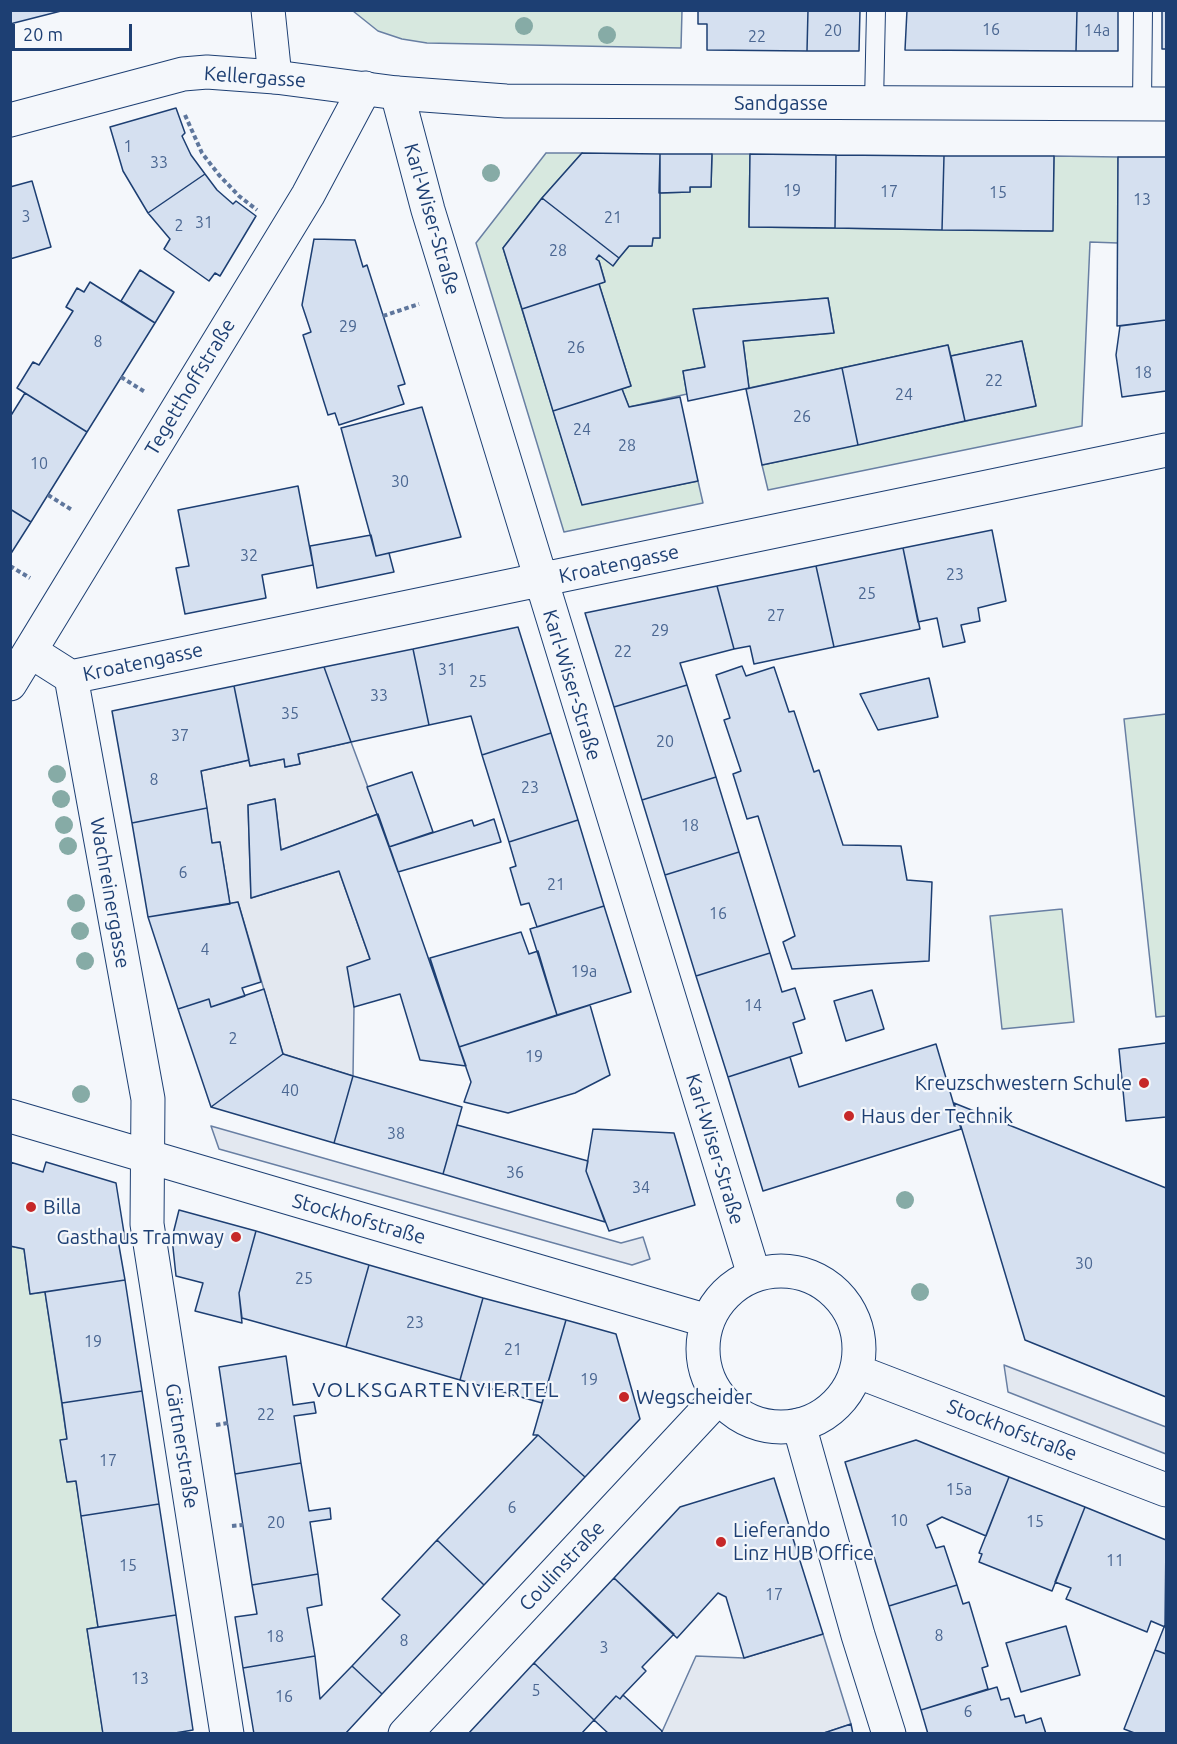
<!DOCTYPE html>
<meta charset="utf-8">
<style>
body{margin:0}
#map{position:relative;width:1177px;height:1744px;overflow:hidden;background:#f4f7fb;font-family:Ubuntu,sans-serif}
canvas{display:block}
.frame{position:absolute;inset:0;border:12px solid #1d3f73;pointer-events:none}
.scale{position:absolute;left:12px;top:24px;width:120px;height:27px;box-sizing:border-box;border:3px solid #1d3f73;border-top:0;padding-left:8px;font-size:18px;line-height:21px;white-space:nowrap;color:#1d3f73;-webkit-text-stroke:4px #f4f7fb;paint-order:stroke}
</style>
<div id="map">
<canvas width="1177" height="1744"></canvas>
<div class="frame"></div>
<div class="scale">20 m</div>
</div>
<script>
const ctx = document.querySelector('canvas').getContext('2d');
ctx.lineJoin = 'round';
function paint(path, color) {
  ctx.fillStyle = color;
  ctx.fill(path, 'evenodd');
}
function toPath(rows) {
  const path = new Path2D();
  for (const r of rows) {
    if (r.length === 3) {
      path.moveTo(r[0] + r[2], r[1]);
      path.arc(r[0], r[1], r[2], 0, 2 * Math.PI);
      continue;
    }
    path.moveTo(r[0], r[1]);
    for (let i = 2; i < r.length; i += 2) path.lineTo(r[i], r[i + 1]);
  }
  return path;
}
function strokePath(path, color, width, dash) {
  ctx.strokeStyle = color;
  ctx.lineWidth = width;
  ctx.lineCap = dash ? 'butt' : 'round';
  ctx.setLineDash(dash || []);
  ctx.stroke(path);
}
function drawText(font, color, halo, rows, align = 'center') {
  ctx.font = font + ' Ubuntu,sans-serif';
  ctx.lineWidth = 4.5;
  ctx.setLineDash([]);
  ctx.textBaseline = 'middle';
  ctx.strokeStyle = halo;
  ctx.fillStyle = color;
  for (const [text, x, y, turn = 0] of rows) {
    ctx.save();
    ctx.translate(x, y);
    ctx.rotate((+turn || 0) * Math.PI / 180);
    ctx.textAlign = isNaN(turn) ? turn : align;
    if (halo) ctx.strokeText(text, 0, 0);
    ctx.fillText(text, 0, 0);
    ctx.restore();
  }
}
const green = toPath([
 [353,11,682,11,681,48,427,43,402,39,378,31,353,11],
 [546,153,582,153,542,198,503,248,582,504,698,481,703,503,564,532,476,243,546,153],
 [712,154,750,154,749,227,1052,231,1054,156,1118,157,1118,243,1090,242,1082,426,768,490,762,465,1036,406,1022,341,951,356,948,345,749,388,743,341,834,333,828,298,694,309,705,367,683,371,687,394,629,407,622,389,631,386,599,284,605,281,599,261,596,259,599,255,613,265,629,246,652,246,653,238,660,238,659,193,690,192,690,187,711,187,712,154],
 [1166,714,1166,1016,1156,1017,1124,719,1166,714],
 [1062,909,1074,1022,1002,1029,990,916,1062,909],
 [10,1246,24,1249,30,1294,45,1292,67,1439,61,1441,67,1482,76,1481,98,1627,87,1629,103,1733,11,1733,10,1246]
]);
const parking = toPath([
 [351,742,378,814,281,850,275,799,248,805,251,898,339,871,370,959,354,1007,353,1076,283,1054,238,902,230,904,220,842,212,843,201,771,249,760,250,766,284,759,285,767,300,764,298,754,351,742],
 [211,1126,621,1243,643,1237,650,1259,632,1265,219,1149,211,1126],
 [1004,1365,1166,1427,1166,1454,1008,1392,1004,1365],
 [823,1634,851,1724,821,1734,661,1734,696,1656,744,1658,823,1634]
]);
const building = toPath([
 [10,10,61,10,61,11,10,24,10,10],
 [698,10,808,10,807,51,707,50,707,24,698,24,698,10],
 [808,10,860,10,859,51,807,51,808,10],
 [907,10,1077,10,1076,51,905,50,907,10],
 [1077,10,1118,10,1118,51,1076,51,1077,10],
 [1162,10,1166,10,1166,49,1162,49,1162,10],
 [176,108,185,133,182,136,191,155,205,174,148,213,123,171,110,127,176,108],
 [582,153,660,154,660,238,653,238,652,246,629,246,619,258,542,198,582,153],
 [660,154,712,154,711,187,690,187,690,192,659,193,660,154],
 [750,154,836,155,835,228,749,227,750,154],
 [836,155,944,156,942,230,835,228,836,155],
 [944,156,1054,156,1053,231,942,230,944,156],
 [1118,157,1166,157,1166,320,1117,326,1118,157],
 [205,174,217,190,233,204,236,201,256,216,220,276,215,273,209,281,164,249,170,239,148,213,205,174],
 [32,181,51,247,10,259,10,187,32,181],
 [542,198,619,258,613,266,599,255,596,259,599,261,605,282,522,309,503,248,542,198],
 [314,239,355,240,363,267,367,265,405,384,398,386,404,404,339,425,335,413,328,415,303,335,311,332,302,305,314,239],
 [140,270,174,292,155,323,121,301,140,270],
 [90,282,155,323,87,432,17,388,33,362,39,365,73,311,66,307,77,288,84,292,90,282],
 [599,284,631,386,553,411,522,309,599,284],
 [828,298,834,333,743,341,749,388,688,401,683,371,705,367,693,309,828,298],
 [1166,320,1166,391,1122,397,1116,355,1120,326,1166,320],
 [1022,341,1036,406,965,421,951,356,1022,341],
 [948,345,965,421,858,445,842,368,948,345],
 [842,368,858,445,762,465,746,389,842,368],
 [622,389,629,407,680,397,698,481,582,505,553,411,622,389],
 [25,393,87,432,31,522,10,509,10,417,25,393],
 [422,407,461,537,376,556,341,428,422,407],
 [298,486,313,565,262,575,266,598,185,614,176,568,189,566,178,510,298,486],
 [10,509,31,522,10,555,10,509],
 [992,530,1006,601,978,608,980,621,961,625,965,642,943,647,937,618,918,622,903,548,992,530],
 [371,535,376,556,389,553,394,572,317,588,310,546,371,535],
 [903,548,920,629,834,647,816,566,903,548],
 [816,566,834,647,754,664,750,646,734,649,717,586,816,566],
 [717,586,734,649,680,663,687,685,614,707,585,613,717,586],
 [518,627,551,733,482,755,471,716,429,725,413,649,518,627],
 [413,649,429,725,351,742,324,667,413,649],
 [742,666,746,676,774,667,789,712,794,711,814,772,819,770,843,845,901,846,907,880,932,882,929,961,792,969,783,942,795,936,758,816,747,819,733,774,741,771,724,720,730,718,716,675,742,666],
 [324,667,351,742,298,754,300,764,285,767,284,759,250,766,234,686,324,667],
 [929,678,938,717,878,730,860,694,929,678],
 [687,685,716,777,642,800,614,707,687,685],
 [234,686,249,760,201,771,207,808,132,823,112,711,234,686],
 [551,733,578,820,509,842,482,755,551,733],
 [412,772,433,832,389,847,367,787,412,772],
 [716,777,739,852,665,875,642,800,716,777],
 [275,799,281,850,378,814,466,1066,420,1060,400,994,354,1007,347,967,370,959,339,871,251,898,248,805,275,799],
 [207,808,212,843,220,842,230,904,148,917,132,823,207,808],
 [494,819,501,842,398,872,389,847,472,820,474,826,494,819],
 [578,820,604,906,537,927,529,903,521,905,510,868,516,866,509,842,578,820],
 [739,852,770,953,696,976,665,875,739,852],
 [238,902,261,982,242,988,245,996,211,1007,209,999,178,1009,148,917,238,902],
 [604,906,631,992,557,1015,530,929,604,906],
 [521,932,529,954,538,951,557,1015,459,1047,430,958,521,932],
 [770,953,782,992,795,988,805,1019,793,1023,802,1053,728,1077,696,976,770,953],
 [264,989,283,1054,211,1107,178,1009,209,999,211,1007,264,989],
 [872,990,884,1029,846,1041,834,1001,872,990],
 [590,1005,610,1075,575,1093,508,1113,464,1102,471,1082,459,1047,590,1005],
 [1166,1043,1166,1117,1126,1121,1119,1049,1166,1043],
 [936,1044,961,1129,763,1191,728,1077,790,1057,799,1087,936,1044],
 [283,1054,353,1076,334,1143,211,1107,283,1054],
 [353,1076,462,1107,443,1174,334,1143,353,1076],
 [954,1103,1166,1188,1166,1397,1025,1340,954,1103],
 [457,1125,588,1161,586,1171,605,1222,443,1174,457,1125],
 [593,1129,674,1133,695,1205,609,1231,586,1171,593,1129],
 [10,1162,43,1172,46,1162,116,1183,125,1239,118,1240,125,1280,30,1294,24,1249,10,1246,10,1162],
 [179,1210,256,1231,239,1293,242,1323,195,1311,203,1283,176,1276,172,1238,179,1210],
 [256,1231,369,1265,346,1347,242,1318,239,1293,256,1231],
 [369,1265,483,1298,460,1380,346,1347,369,1265],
 [125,1280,142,1391,62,1403,45,1292,125,1280],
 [483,1298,566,1320,542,1403,460,1380,483,1298],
 [566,1320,616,1334,640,1419,585,1477,538,1435,533,1435,566,1320],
 [286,1356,293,1405,314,1402,316,1413,294,1416,301,1463,235,1474,219,1367,286,1356],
 [142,1391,159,1504,81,1516,76,1481,67,1482,60,1440,67,1439,62,1403,142,1391],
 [538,1435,585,1477,484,1585,437,1540,538,1435],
 [916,1440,1009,1477,986,1536,942,1517,927,1525,936,1548,944,1546,957,1585,889,1606,845,1462,916,1440],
 [301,1463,309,1511,330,1508,331,1519,310,1522,318,1574,252,1585,235,1474,301,1463],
 [1009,1477,1085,1507,1052,1591,979,1562,982,1554,979,1553,1009,1477],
 [774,1478,823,1634,744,1658,726,1597,718,1593,677,1638,614,1578,680,1507,774,1478],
 [159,1504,176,1615,98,1627,81,1516,159,1504],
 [1085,1507,1166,1540,1165,1627,1151,1621,1147,1632,1066,1599,1071,1588,1055,1582,1085,1507],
 [437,1540,484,1585,382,1694,352,1666,400,1615,382,1599,437,1540],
 [318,1574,322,1605,307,1608,315,1656,243,1668,235,1617,257,1614,252,1585,318,1574],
 [614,1578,674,1634,642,1667,646,1671,623,1695,620,1699,616,1696,594,1720,534,1663,614,1578],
 [957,1585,963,1604,969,1602,988,1666,982,1668,988,1689,921,1710,889,1606,957,1585],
 [176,1615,193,1730,169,1734,103,1734,87,1629,176,1615],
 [1166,1622,1166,1654,1155,1650,1166,1622],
 [1066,1626,1080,1675,1021,1692,1006,1643,1066,1626],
 [1155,1650,1166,1654,1166,1734,1137,1734,1124,1729,1155,1650],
 [315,1656,320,1699,352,1666,382,1694,345,1734,254,1734,243,1668,315,1656],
 [534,1663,594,1720,581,1734,468,1734,534,1663],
 [997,1687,1001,1700,1009,1698,1015,1717,1024,1715,1026,1723,1041,1718,1046,1734,928,1734,921,1710,997,1687],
 [623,1695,662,1731,661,1734,609,1734,594,1720,616,1696,620,1699,623,1695],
 [851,1724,853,1734,821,1734,851,1724]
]);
const path = toPath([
 [185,115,202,153,219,175,239,196,257,210],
 [383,316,419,304],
 [121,377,145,392],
 [48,495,72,510],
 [10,566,30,578],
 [216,1425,228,1423],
 [232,1526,243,1525]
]);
const service = toPath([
 [874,103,876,10],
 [1142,103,1143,10]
]);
const minor = toPath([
 [268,10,275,77],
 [397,93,428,210,754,1275],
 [30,651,71,677,148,1099,147,1224,227,1734],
 [71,677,1166,450],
 [10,684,308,195,365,88],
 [799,1425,858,1635,889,1734],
 [405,1734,719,1397]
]);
const tertiary = toPath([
 [10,1116,708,1321],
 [781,1349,78],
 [856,1371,1166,1490]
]);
const primary = toPath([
 [10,120,183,74,207,72,275,77,397,93,506,101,1166,104]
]);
const trees = [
 [524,26],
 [607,35],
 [491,173],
 [57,774],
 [61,799],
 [64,825],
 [68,846],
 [76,903],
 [80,931],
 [85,961],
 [81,1094],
 [905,1200],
 [920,1292]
];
const markers = [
 [1144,1083,6,"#c62828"],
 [849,1116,6,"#c62828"],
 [31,1207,6,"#c62828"],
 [236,1237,6,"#c62828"],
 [624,1397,6,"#c62828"],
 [721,1542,6,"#c62828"]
];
const numberNames = [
 ["16",991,30],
 ["20",833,31],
 ["14a",1097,31],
 ["22",757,37],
 ["1",128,147],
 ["33",159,163],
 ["19",792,191],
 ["17",889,192],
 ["15",998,193],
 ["13",1142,200],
 ["3",26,217],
 ["21",613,218],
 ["31",204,223],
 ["2",179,226],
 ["28",558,251],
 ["29",348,327],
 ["8",98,342],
 ["26",576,348],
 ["18",1143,373],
 ["22",994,381],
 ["24",904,395],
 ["26",802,417],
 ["24",582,430],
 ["28",627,446],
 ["10",39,464],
 ["30",400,482],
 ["32",249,556],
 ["23",955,575],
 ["25",867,594],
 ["27",776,616],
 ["29",660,631],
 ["22",623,652],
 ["31",447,670],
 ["25",478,682],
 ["33",379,696],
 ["35",290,714],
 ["37",180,736],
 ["20",665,742],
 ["8",154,780],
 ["23",530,788],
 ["18",690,826],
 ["6",183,873],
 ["21",556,885],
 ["16",718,914],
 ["4",205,950],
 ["19a",584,972],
 ["14",753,1006],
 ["2",233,1039],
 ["19",534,1057],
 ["40",290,1091],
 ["38",396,1134],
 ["36",515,1173],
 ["34",641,1188],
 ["30",1084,1264],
 ["25",304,1279],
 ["23",415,1323],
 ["19",93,1342],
 ["21",513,1350],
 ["19",589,1380],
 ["22",266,1415],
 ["17",108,1461],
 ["15a",959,1490],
 ["6",512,1508],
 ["10",899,1521],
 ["15",1035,1522],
 ["20",276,1523],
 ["11",1115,1561],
 ["15",128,1566],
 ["17",774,1595],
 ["8",939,1636],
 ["18",275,1637],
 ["8",404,1641],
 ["3",604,1648],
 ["13",140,1679],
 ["5",536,1691],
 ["16",284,1697],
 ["6",968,1712]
];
const streetNames = [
 ["Kellergasse",255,77,4],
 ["Sandgasse",781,103],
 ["Karl-Wiser-Straße",432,219,74],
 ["Tegetthoffstraße",190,387,-59],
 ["Kroatengasse",619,564,-12],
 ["Kroatengasse",143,662,-12],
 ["Karl-Wiser-Straße",572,685,73],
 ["Wachreinergasse",110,893,80],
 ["Karl-Wiser-Straße",715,1149,73],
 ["Stockhofstraße",359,1219,16],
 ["Stockhofstraße",1012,1430,21],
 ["Gärtnerstraße",182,1446,81],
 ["Coulinstraße",562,1566,-47]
];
const poiNames = [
 ["Kreuzschwestern Schule",1132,1083,"right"],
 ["Haus der Technik",861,1116],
 ["Billa",43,1207],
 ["Gasthaus Tramway",224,1237,"right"],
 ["Wegscheider",636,1397],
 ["Lieferando",733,1530],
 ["Linz HUB Office",733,1553]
];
const neighbourhoodNames = [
 ["VOLKSGARTENVIERTEL",436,1390]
];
paint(green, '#d7e8df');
strokePath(green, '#687fa3', 1.5);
paint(parking, '#e3e8f0');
strokePath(parking, '#687fa3', 1.5);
paint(building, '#d5e0f0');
strokePath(building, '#1d3f73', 1.5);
strokePath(service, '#1d3f73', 20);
strokePath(minor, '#1d3f73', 35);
strokePath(tertiary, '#1d3f73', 35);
strokePath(primary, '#1d3f73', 35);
strokePath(path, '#5e769c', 4, [4.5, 3]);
strokePath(service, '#f4f7fb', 18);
strokePath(minor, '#f4f7fb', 33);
strokePath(tertiary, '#f4f7fb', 33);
strokePath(primary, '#f4f7fb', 33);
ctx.fillStyle = '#86aba6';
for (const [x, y] of trees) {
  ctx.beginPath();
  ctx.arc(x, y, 9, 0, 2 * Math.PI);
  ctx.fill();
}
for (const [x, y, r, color] of markers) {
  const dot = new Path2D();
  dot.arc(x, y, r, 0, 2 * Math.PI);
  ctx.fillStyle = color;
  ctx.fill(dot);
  strokePath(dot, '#f4f7fb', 2);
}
drawText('16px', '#4b6792', null, numberNames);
drawText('20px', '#1d3f73', '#f4f7fb', streetNames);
drawText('20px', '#1d3f73', '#f4f7fb', poiNames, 'left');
ctx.letterSpacing = '1.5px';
drawText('21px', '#1d3f73', '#f4f7fb', neighbourhoodNames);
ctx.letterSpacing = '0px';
</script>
